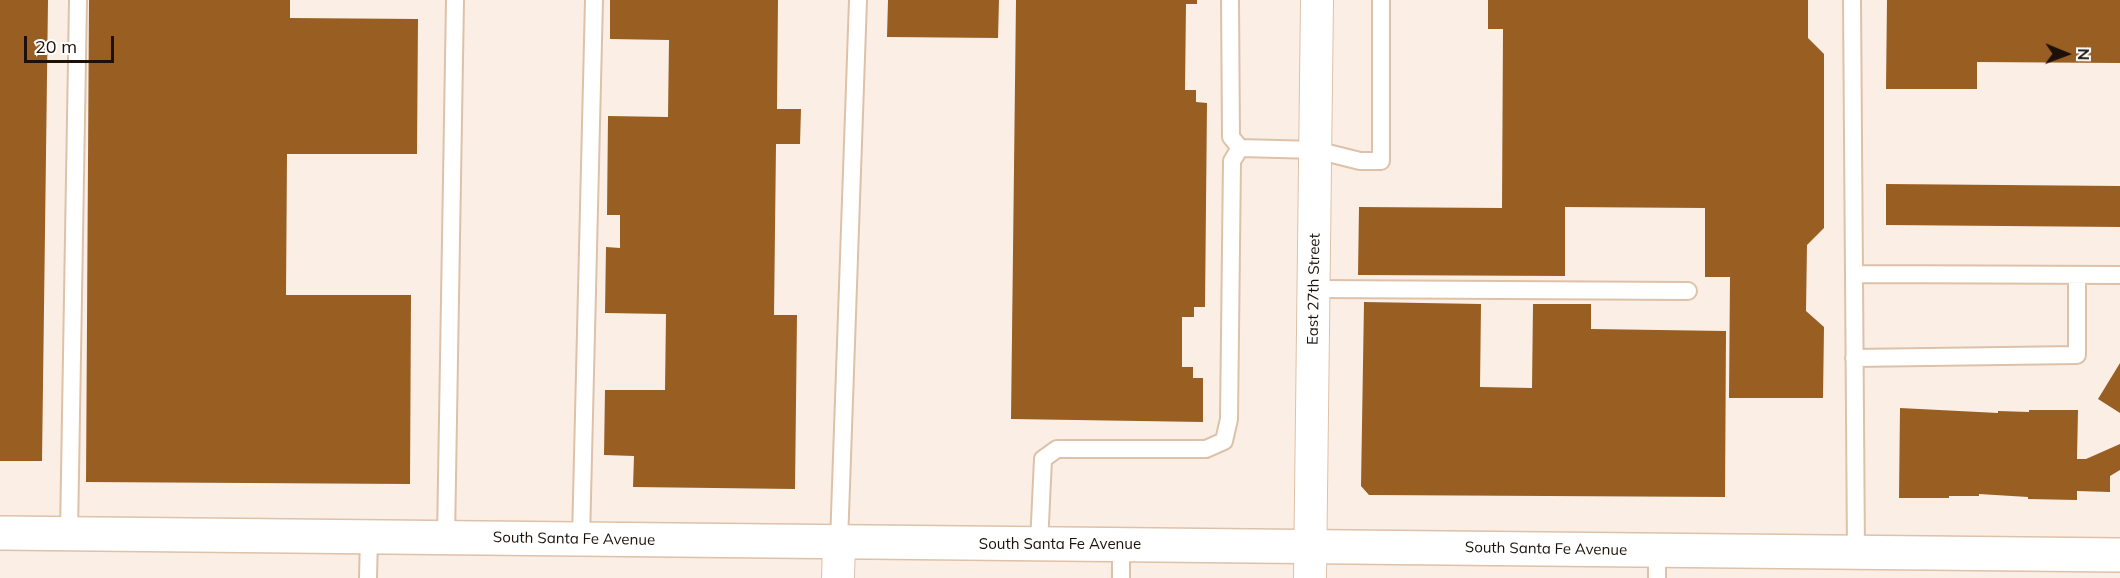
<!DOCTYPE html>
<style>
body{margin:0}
#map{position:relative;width:2120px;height:578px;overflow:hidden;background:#fbefe5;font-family:Mulish,sans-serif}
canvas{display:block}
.north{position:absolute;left:2036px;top:24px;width:60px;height:60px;-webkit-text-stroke:4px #fff;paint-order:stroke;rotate:91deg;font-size:16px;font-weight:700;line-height:24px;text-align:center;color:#1b1109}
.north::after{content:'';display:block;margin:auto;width:21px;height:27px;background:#1b1109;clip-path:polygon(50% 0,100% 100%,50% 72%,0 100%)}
.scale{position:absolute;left:24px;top:36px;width:90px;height:27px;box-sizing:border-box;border:3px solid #1b1109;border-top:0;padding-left:8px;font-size:18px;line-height:21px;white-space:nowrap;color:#1b1109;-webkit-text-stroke:4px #fff;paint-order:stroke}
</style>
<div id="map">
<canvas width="2120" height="578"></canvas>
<div class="north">N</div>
<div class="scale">20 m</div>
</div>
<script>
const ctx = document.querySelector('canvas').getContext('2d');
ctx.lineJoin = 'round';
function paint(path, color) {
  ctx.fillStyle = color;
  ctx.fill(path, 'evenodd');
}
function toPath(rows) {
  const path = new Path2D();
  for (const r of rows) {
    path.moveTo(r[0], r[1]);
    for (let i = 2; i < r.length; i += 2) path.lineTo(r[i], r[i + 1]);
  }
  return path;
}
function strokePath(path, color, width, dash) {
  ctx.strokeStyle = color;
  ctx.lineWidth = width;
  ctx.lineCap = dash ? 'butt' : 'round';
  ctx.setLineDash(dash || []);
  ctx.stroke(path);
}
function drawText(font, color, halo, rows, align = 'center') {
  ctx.font = font + ' Mulish,sans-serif';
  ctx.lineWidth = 4.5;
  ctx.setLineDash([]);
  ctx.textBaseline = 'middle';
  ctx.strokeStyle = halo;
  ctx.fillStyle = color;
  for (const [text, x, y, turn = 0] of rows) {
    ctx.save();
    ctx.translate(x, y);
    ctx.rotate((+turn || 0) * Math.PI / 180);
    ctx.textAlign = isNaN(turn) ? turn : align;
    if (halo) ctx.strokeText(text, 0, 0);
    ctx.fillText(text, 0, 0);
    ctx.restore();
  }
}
const building = toPath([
 [0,0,48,0,42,461,0,461],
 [89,0,290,0,290,18,418,19,417,154,287,154,286,295,411,295,410,484,86,482],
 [610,0,778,0,777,109,801,109,800,144,776,144,774,315,797,315,795,489,633,487,634,456,604,455,605,390,665,390,666,314,605,313,606,247,620,248,620,215,607,215,608,116,668,117,669,40,610,39],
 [888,0,999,0,998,38,887,37],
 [1016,0,1197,0,1197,4,1186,4,1185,90,1196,90,1196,102,1207,103,1205,307,1194,307,1194,317,1182,317,1182,367,1193,367,1193,378,1203,378,1203,422,1011,419],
 [1488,0,1808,0,1808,38,1824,54,1824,228,1807,245,1806,311,1824,327,1823,398,1729,398,1730,277,1705,277,1705,208,1565,207,1565,276,1358,275,1359,207,1502,208,1503,29,1488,29],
 [1887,0,2120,0,2120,63,1977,62,1977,89,1886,89],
 [1886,184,2120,186,2120,227,1886,225],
 [1364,302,1481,304,1480,387,1532,388,1533,304,1591,304,1591,329,1726,331,1725,497,1369,495,1361,486],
 [2120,363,2120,413,2098,399],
 [1900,408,1998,413,1998,411,2029,412,2029,410,2078,410,2077,459,2086,459,2120,444,2120,470,2110,476,2110,492,2077,491,2077,500,2028,499,2028,497,1979,494,1979,496,1949,496,1949,498,1899,498]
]);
const service = toPath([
 [1230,0,1231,137,1240,148],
 [1852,0,1856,552],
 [1854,274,2120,275],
 [1314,289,1688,291],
 [1854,358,2077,355,2077,276],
 [69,533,78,0],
 [446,538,455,0],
 [581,539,594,0],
 [839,543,858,0],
 [1039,544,1043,459,1057,449,1206,449,1224,441,1229,419,1232,161,1240,148,1316,150,1360,161,1381,161,1381,0],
 [368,578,369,537],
 [1121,578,1121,545],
 [1657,578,1657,550]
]);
const minor = toPath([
 [838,578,839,543],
 [1310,578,1317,0]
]);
const secondary = toPath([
 [0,533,2120,555]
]);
const streetNames = [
 ["East 27th Street",1314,289,-89],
 ["South Santa Fe Avenue",574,539,1],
 ["South Santa Fe Avenue",1060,544],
 ["South Santa Fe Avenue",1546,549,1]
];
paint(building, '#985e22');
strokePath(service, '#ddc1a9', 20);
strokePath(minor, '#ddc1a9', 34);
strokePath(secondary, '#ddc1a9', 36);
strokePath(service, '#fff', 16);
strokePath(minor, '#fff', 32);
strokePath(secondary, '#fff', 33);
drawText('15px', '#1b1109', '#fff', streetNames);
</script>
